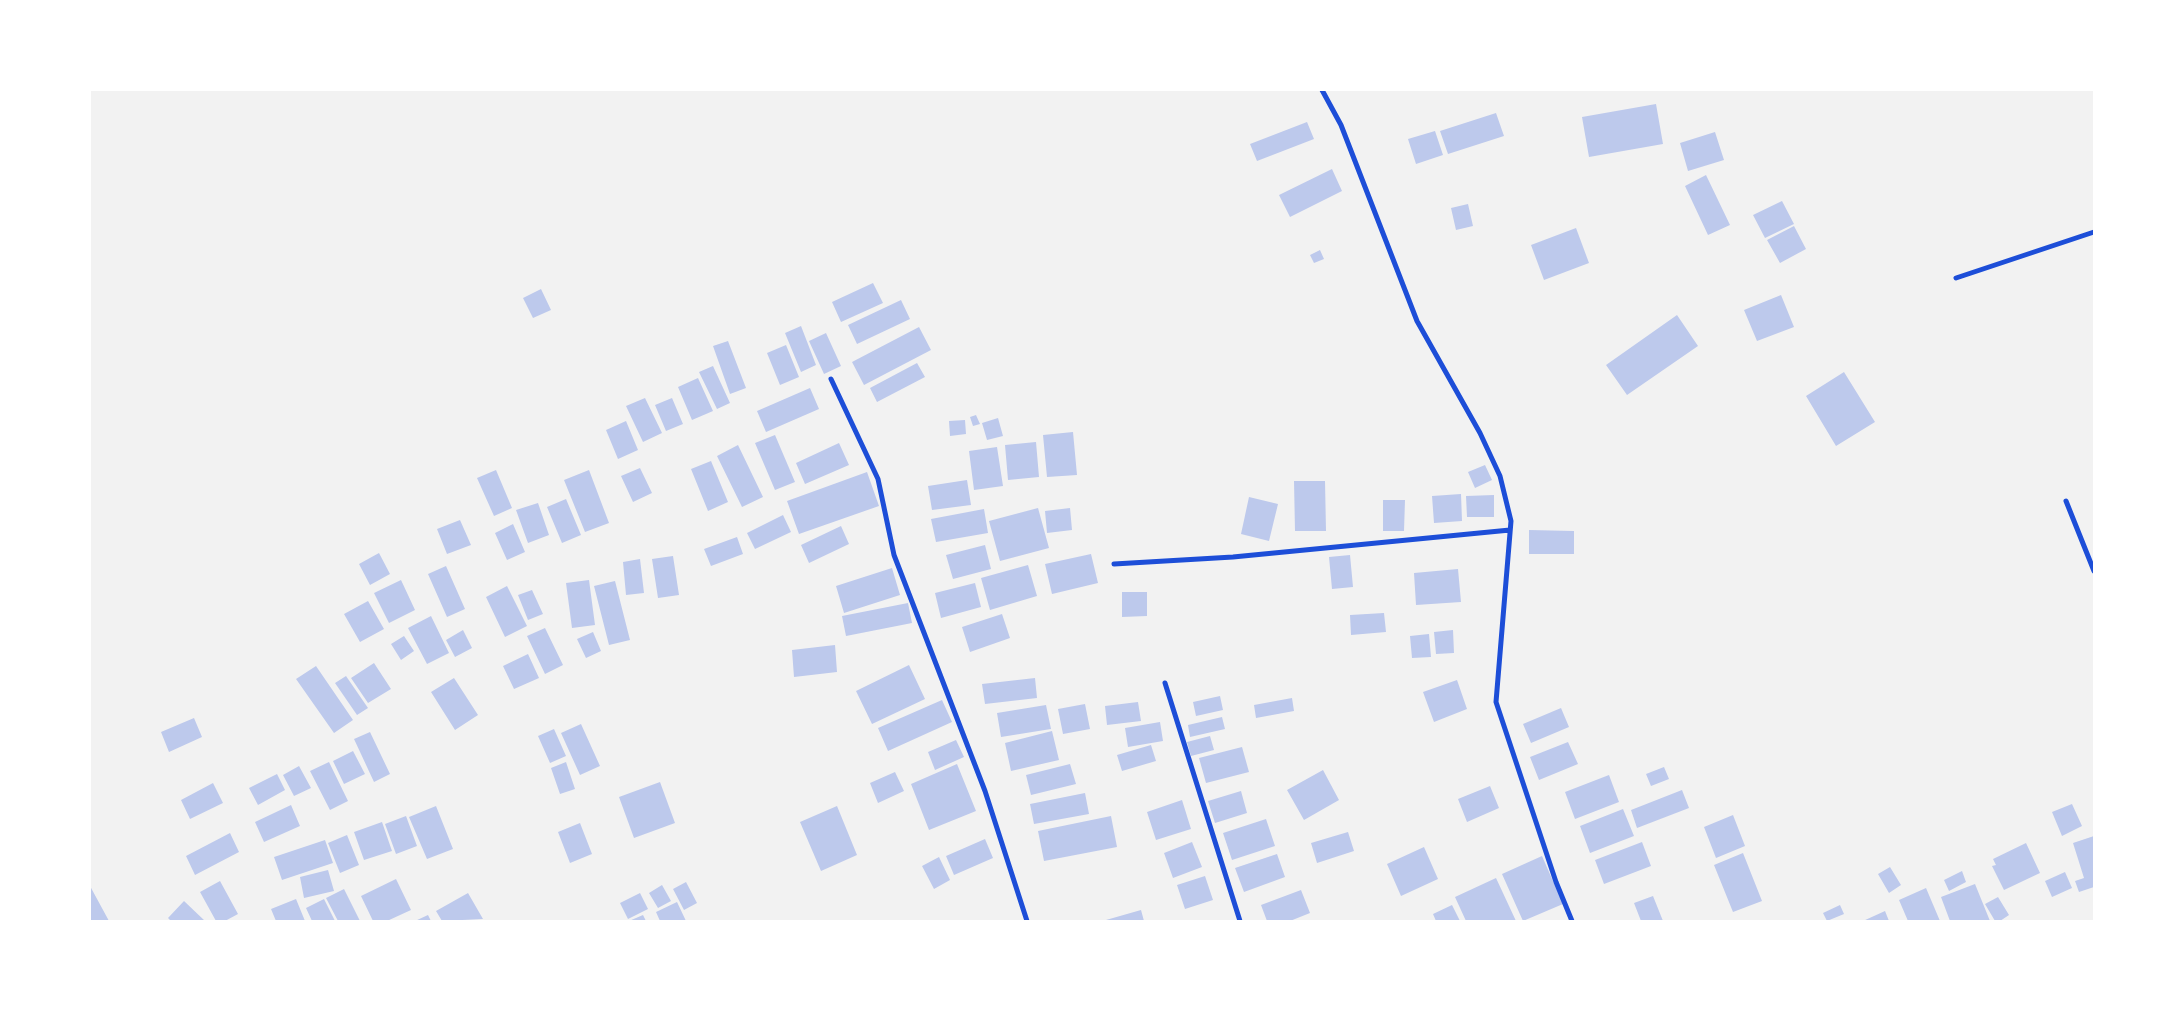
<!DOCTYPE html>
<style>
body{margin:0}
#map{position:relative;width:2184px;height:1011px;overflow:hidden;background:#f2f2f2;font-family:"DM Sans",sans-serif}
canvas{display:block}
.frame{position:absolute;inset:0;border:91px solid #fff;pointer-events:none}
</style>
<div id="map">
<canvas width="2184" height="1011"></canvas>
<div class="frame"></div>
</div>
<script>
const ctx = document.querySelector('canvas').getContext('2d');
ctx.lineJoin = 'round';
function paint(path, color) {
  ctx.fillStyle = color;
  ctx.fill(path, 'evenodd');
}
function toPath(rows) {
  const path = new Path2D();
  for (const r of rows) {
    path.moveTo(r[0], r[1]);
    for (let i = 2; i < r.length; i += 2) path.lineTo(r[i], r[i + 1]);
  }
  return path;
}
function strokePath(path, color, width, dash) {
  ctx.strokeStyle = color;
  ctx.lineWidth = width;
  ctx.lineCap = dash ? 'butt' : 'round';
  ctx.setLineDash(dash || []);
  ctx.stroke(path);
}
const building = toPath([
 [1656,104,1663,144,1589,157,1582,117],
 [1496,113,1504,136,1448,154,1440,131],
 [1307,122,1314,139,1257,161,1250,144],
 [1435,131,1443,155,1416,164,1408,139],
 [1715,132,1724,160,1688,171,1680,143],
 [1332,169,1342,191,1290,217,1279,195],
 [1706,175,1730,225,1708,235,1685,186],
 [1782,201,1794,224,1765,238,1753,215],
 [1468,204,1473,226,1456,230,1451,208],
 [1794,226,1806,249,1780,263,1767,240],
 [1576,228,1589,263,1544,280,1531,245],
 [1320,250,1324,259,1314,263,1310,255],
 [873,283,883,303,841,322,832,302],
 [541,289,551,310,533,318,523,298],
 [1781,295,1794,327,1757,341,1744,310],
 [901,300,910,319,857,344,848,325],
 [1677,315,1698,346,1627,395,1606,365],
 [801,326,816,365,801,372,785,333],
 [919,327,931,350,864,385,852,362],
 [826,333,841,366,824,374,809,341],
 [728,341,746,388,730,394,713,346],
 [786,345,799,377,780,385,767,353],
 [917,363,925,377,877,402,870,388],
 [713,366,730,403,717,409,699,372],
 [1844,372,1875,422,1836,446,1806,396],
 [698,378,713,411,692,420,678,387],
 [810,388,819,409,766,432,757,411],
 [645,398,662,433,643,442,626,406],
 [672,398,683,424,666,431,655,405],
 [976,415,980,424,973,426,970,417],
 [998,418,1003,436,987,440,982,423],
 [965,420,966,434,950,436,949,421],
 [626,421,638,450,618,459,606,430],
 [1073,432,1077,475,1047,477,1043,435],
 [775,435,795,482,775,490,755,443],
 [1036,442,1039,477,1008,480,1005,445],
 [839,443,849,465,805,484,796,463],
 [738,445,763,497,742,507,717,456],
 [997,447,1003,486,974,490,969,451],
 [711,461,728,502,708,511,691,469],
 [1485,465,1492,480,1475,488,1468,472],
 [640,468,652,493,633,502,621,476],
 [496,470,512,508,494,516,477,478],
 [589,470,609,523,585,532,564,480],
 [867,472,879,506,799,534,787,501],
 [967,480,971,505,932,510,928,486],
 [1294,481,1325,481,1326,531,1295,531],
 [1461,494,1462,521,1434,523,1432,496],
 [1494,495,1494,517,1467,517,1466,496],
 [1249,497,1278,504,1269,541,1241,534],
 [566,499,581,535,562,543,547,507],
 [1383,500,1405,500,1404,531,1383,531],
 [538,503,549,535,528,543,516,510],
 [1038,508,1049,548,1000,561,989,521],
 [1070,508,1072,530,1047,533,1045,511],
 [984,509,988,533,936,542,931,519],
 [783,515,791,532,755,549,747,533],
 [460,520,471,545,447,554,437,529],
 [513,524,525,552,507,560,495,533],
 [841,526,849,544,809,563,801,545],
 [1529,530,1574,531,1574,554,1529,554],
 [737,537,743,554,711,566,704,549],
 [985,545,991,569,953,579,946,555],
 [379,553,390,574,370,585,359,564],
 [1091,554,1098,583,1052,594,1045,564],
 [1350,555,1353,587,1332,589,1329,557],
 [673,556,679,595,658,598,652,559],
 [640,559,644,593,626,595,623,562],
 [1028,565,1037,596,990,610,981,578],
 [446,566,465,609,447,617,428,574],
 [892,568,900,595,844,613,836,586],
 [1458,569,1461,602,1416,605,1414,573],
 [401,580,415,610,389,623,374,593],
 [589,580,595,625,572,628,566,583],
 [615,581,630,640,609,645,594,586],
 [975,583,981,607,941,618,935,593],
 [507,586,527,626,505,637,486,597],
 [532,590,543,614,528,620,518,595],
 [1122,592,1147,592,1147,616,1122,617],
 [368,601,384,629,360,642,344,614],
 [908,603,912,623,846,636,842,616],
 [1384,613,1386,632,1351,635,1350,615],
 [1002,614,1010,638,970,652,962,627],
 [431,616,449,653,427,664,408,628],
 [545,628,563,665,545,674,527,636],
 [463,630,472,648,455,657,446,640],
 [1453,630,1454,653,1436,654,1434,632],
 [593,632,601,651,586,658,577,639],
 [1429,634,1431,657,1412,658,1410,636],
 [404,636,414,651,401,660,391,644],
 [835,645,837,672,794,677,792,650],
 [528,654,539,678,514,689,503,666],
 [374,663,391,689,368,703,351,678],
 [909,665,925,699,872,724,856,691],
 [316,666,353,720,334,733,296,679],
 [346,676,368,708,357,715,335,683],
 [454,678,478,715,455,730,431,692],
 [1035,678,1037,698,985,704,982,684],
 [1457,680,1467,709,1434,722,1423,692],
 [1220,696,1223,710,1196,716,1193,702],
 [1292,698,1294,711,1256,718,1254,705],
 [942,700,952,722,888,751,878,728],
 [1138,702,1141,721,1107,725,1105,706],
 [1085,704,1090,729,1063,734,1058,709],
 [1046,705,1051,729,1001,737,997,713],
 [1561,708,1569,727,1531,743,1523,724],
 [1222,717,1225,729,1190,737,1188,725],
 [194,718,202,737,169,752,161,732],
 [1160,722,1163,741,1128,747,1125,728],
 [581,724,600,766,580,775,561,733],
 [554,729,566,756,550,763,538,736],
 [1052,731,1059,760,1011,771,1005,743],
 [370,732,390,774,374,782,354,739],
 [1210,736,1214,750,1191,756,1187,742],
 [956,740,964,757,935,770,928,752],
 [1568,742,1578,764,1539,780,1530,757],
 [1151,745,1156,761,1122,771,1117,755],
 [1242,747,1249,772,1206,783,1199,758],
 [353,751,365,774,344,784,333,761],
 [329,762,348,801,330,810,310,771],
 [566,762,575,789,560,794,551,768],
 [957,764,976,811,929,830,911,784],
 [1070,764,1076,784,1031,795,1026,775],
 [299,766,311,788,294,796,283,775],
 [1664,767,1669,779,1651,786,1646,774],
 [1323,770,1339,800,1304,820,1287,790],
 [895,772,904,791,878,803,870,783],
 [277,774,285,790,258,805,249,788],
 [1609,775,1619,802,1575,819,1565,792],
 [660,782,675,823,634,838,619,797],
 [213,783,223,803,190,819,181,800],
 [1490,786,1499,808,1467,822,1458,799],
 [1682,790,1689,808,1637,828,1631,810],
 [1241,791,1247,813,1215,823,1208,801],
 [1085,793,1089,814,1034,824,1030,804],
 [1182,800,1191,829,1156,840,1147,812],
 [2072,804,2082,826,2062,836,2052,812],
 [291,805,300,826,264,842,255,822],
 [436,806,453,849,427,859,409,817],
 [837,806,857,855,821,871,800,822],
 [1623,809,1634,836,1590,853,1580,826],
 [1733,815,1745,846,1716,858,1704,827],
 [406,816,417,846,396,854,385,824],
 [1111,816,1117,847,1044,861,1038,831],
 [1266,819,1275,846,1232,860,1223,833],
 [382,822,392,851,364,860,354,832],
 [580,823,592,854,570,863,558,832],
 [1348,832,1354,851,1317,863,1311,843],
 [230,833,239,852,195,875,186,856],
 [347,835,359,865,340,873,328,843],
 [2094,836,2094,887,2079,892,2075,881,2084,878,2073,843],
 [985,839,993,858,954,875,946,856],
 [325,840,333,863,282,880,274,857],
 [1192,842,1202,867,1173,878,1164,853],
 [1642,842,1651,866,1604,884,1595,860],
 [2026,843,2040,873,2004,890,1992,866,1996,865,1993,859],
 [1424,847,1438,879,1401,896,1387,864],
 [1743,853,1762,901,1733,912,1714,865],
 [1277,854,1285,877,1244,892,1235,868],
 [1542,856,1563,904,1523,921,1502,874],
 [939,857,950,880,934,889,922,866],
 [1890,867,1901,885,1889,893,1878,874],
 [328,870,334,891,304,898,300,877],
 [1962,871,1966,882,1949,891,1944,880],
 [2065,872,2072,888,2052,897,2045,881],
 [1205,876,1213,900,1185,909,1177,885],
 [1496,878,1516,921,1466,921,1455,897],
 [396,879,411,910,387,921,373,921,361,896],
 [220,881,238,914,225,921,216,921,200,892],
 [686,882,697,903,684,910,673,889],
 [1975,884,1990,921,1950,921,1941,897],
 [662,885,671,901,658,908,649,893],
 [90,886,109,921,90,921],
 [1926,888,1940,921,1908,921,1899,900],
 [344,889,360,921,338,921,326,898],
 [1301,890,1310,913,1290,921,1267,921,1261,905],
 [468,893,483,919,442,921,436,911],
 [640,893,648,909,628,919,620,903],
 [1653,896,1663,921,1641,921,1634,903],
 [1998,897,2009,915,2000,921,1995,921,1985,904],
 [296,899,305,921,276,921,271,909],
 [324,899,335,921,312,921,306,908],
 [184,901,205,921,171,921,168,918],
 [677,902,686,921,660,921,656,912],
 [1452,905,1460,921,1436,921,1433,914],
 [1840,905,1844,914,1827,921,1823,913],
 [1141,910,1144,921,1106,921,1106,920],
 [1885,911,1889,921,1863,921],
 [428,915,431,921,415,921],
 [643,915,646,921,629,921]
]);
const minor = toPath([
 [1322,90,1341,125,1417,321,1480,433,1500,476,1511,521,1496,702,1556,882,1572,921],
 [1956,278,2094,232],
 [831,379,878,479,894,555,985,791,1027,921],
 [2066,501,2094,571],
 [1114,564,1233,557,1510,530],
 [1165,683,1240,921]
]);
paint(building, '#bdc9ec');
strokePath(minor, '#1d4ed8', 5);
</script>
